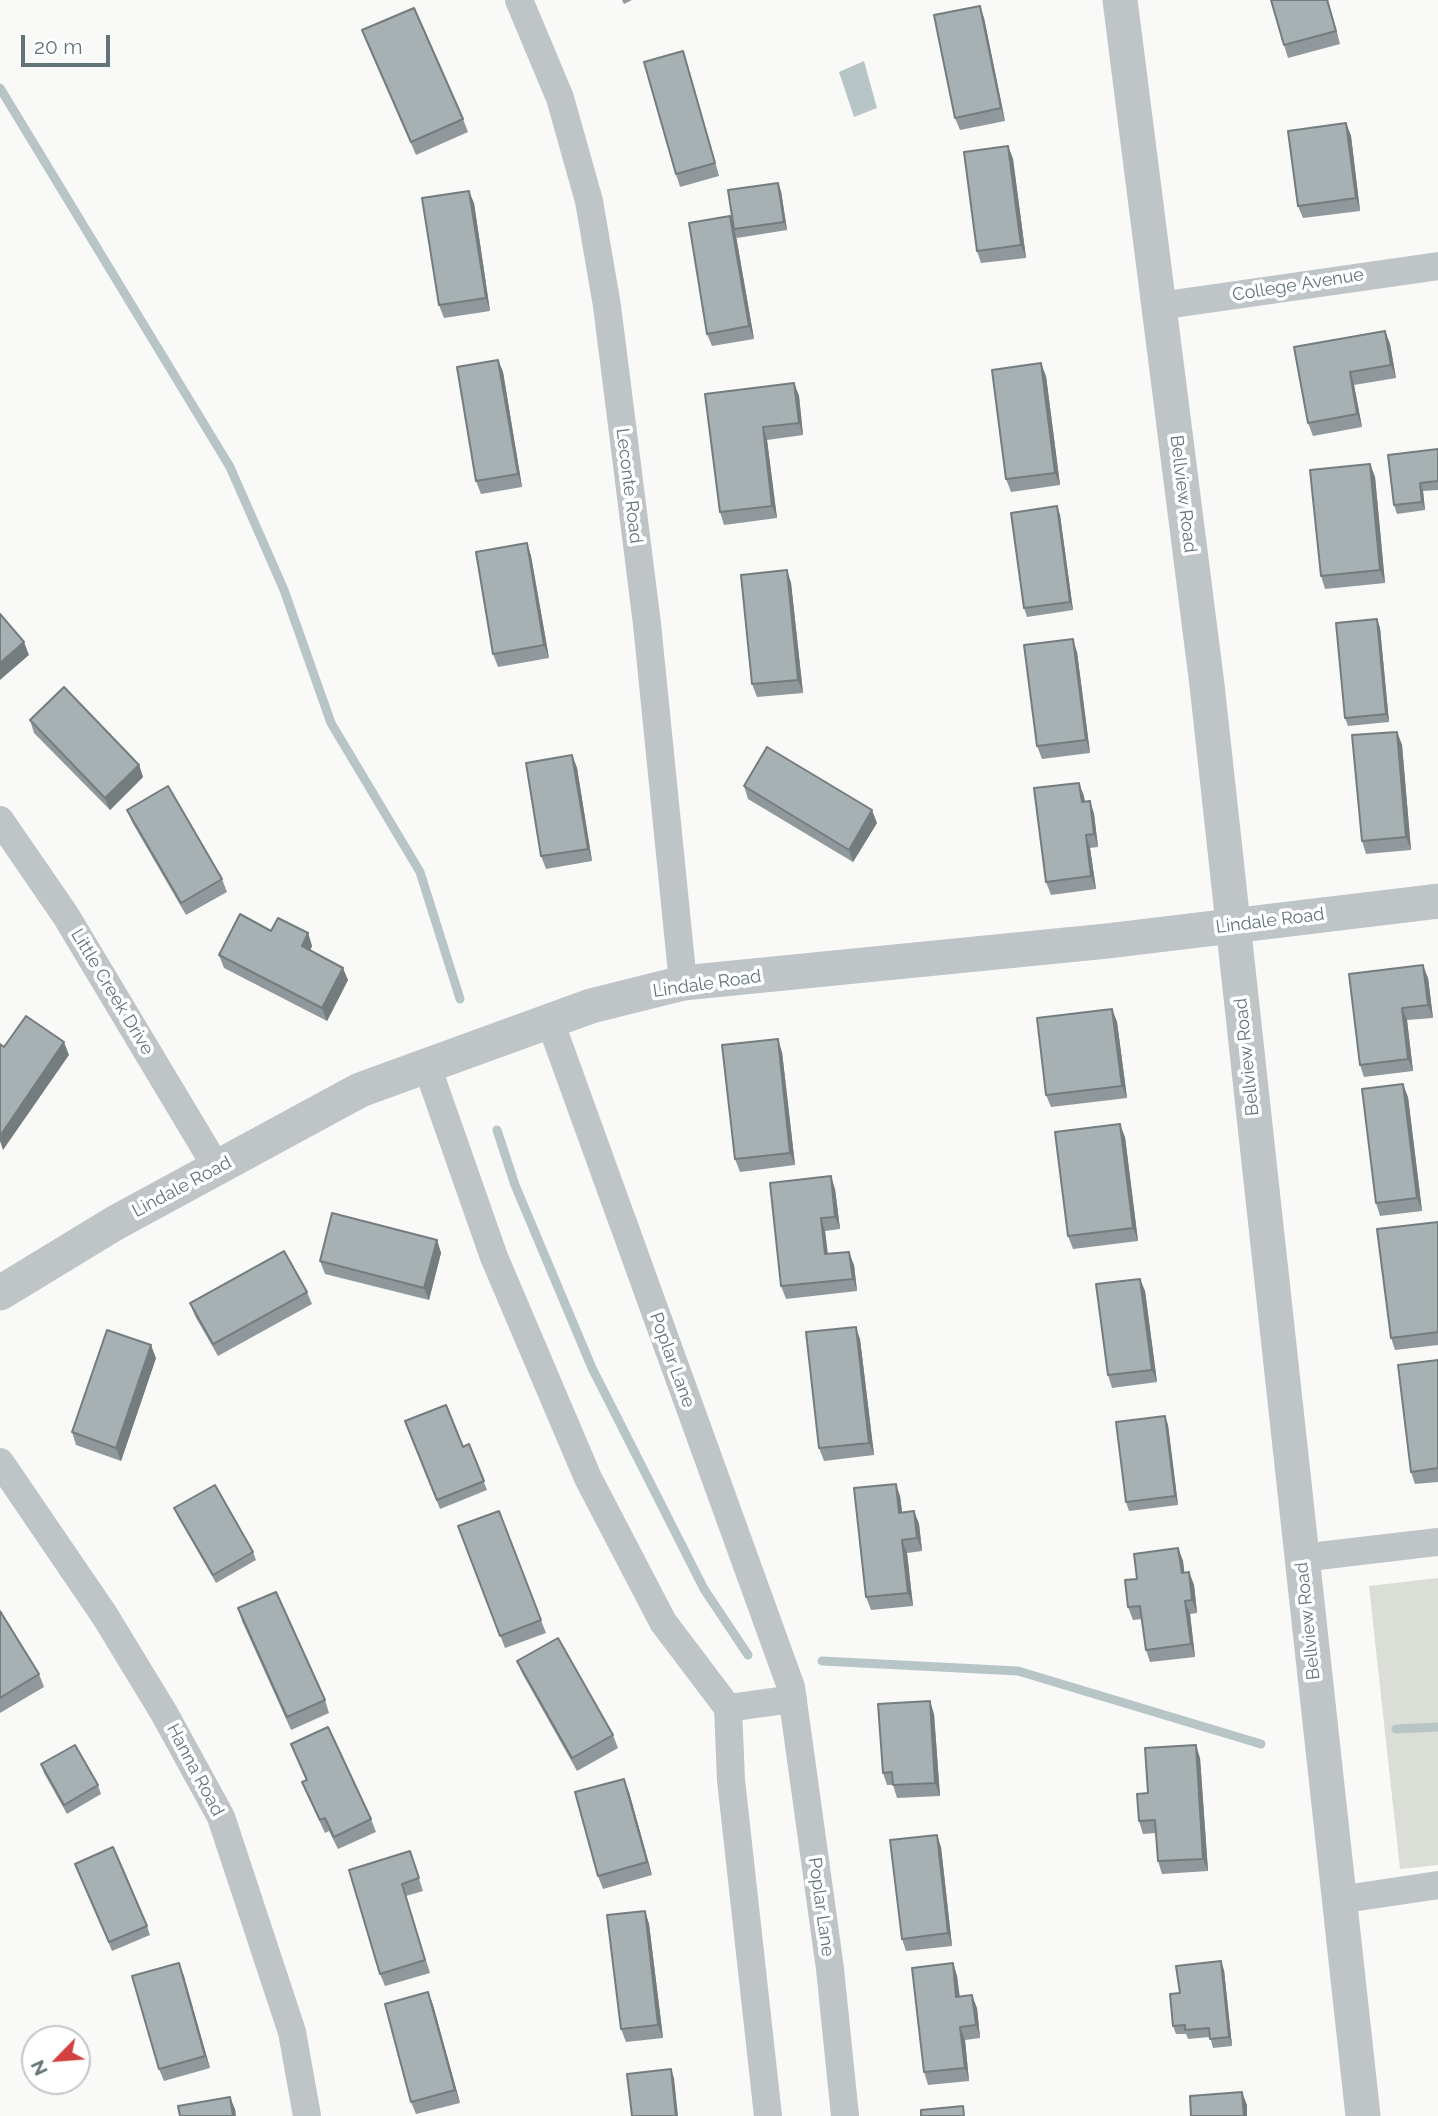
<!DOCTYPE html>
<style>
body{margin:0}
#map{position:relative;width:1438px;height:2116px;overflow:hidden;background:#f9f9f8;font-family:Raleway,sans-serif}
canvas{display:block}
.north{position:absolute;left:21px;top:2025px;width:70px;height:70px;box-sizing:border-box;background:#fff;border:2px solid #c1c7c9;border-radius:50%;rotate:245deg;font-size:19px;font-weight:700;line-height:28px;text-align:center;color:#637479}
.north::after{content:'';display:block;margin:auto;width:24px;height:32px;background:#d2413f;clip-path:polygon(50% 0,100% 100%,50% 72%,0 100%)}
.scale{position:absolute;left:21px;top:35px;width:89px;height:32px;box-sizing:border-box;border:4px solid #637479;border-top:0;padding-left:9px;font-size:21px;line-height:24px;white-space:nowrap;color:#637479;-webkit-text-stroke:5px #fff;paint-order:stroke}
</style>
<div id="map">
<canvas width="1438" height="2116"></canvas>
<div class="north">N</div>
<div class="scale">20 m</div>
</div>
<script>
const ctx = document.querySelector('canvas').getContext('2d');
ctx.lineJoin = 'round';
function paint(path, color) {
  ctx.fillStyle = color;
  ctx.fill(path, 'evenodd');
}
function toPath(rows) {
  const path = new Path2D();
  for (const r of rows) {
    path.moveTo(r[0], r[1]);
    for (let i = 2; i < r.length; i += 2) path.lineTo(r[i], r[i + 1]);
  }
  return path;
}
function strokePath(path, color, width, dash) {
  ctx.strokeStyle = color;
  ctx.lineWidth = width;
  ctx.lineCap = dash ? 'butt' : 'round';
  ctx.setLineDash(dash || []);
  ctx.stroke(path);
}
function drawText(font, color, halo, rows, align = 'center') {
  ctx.font = font + ' Raleway,sans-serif';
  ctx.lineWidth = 7;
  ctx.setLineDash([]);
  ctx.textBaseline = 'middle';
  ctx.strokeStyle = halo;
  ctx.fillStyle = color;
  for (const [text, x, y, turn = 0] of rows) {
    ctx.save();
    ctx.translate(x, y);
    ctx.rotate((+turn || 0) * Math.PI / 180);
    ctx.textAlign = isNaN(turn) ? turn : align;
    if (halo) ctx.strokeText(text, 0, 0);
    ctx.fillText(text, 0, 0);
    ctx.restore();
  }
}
const green = toPath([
 [1438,1578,1438,1865,1400,1869,1369,1586]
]);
const water = toPath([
 [864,61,877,108,854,117,839,72]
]);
const stream = toPath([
 [0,88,230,467,284,590,331,723,420,872,460,999],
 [497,1130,515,1185,592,1368,704,1589,748,1655],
 [822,1661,1018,1671,1261,1744],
 [1396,1729,1438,1727]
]);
const minor = toPath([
 [519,0,560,98,589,201,607,306,647,624,683,983],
 [1159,306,1438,266],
 [0,820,66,916,217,1168],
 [550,1021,791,1687,830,1969,845,2116],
 [427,1066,494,1257,588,1478,663,1622,728,1708,731,1780,768,2116],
 [0,1462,105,1616,164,1713,221,1817,292,2032,307,2116],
 [1301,1558,1438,1542],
 [728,1708,793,1699],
 [1338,1900,1438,1885]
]);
const tertiary = toPath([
 [1120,0,1207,685,1363,2116],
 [0,1293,115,1223,360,1090,591,1006,683,983,1107,941,1438,901]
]);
const wall = toPath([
 [622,0,632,0,624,4],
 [1328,0,1340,44,1288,58,1284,45],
 [984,18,1005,121,960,130,955,118],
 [362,30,463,119,468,132,416,155],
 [683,51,719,176,680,187,676,174],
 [1346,123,1351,136,1360,211,1303,218,1298,206],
 [1008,146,1013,159,1026,258,981,263,977,251],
 [781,191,787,230,737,238,736,236,754,339,712,346,707,334,730,216,733,223],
 [474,203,490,311,444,318,439,305],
 [1385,331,1390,344,1396,378,1354,385,1362,427,1313,436,1308,423,1294,347],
 [498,360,503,372,522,487,481,494,476,481],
 [1046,376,1060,485,1011,492,1006,479],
 [794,383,799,396,803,435,767,440,777,518,724,525,720,512,705,394],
 [1438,449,1438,490,1423,491,1425,510,1397,514,1394,505],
 [1370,464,1375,477,1385,583,1325,589,1321,576],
 [1057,506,1060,515,1073,610,1027,617,1024,608],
 [527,543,531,556,549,658,498,667,493,654],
 [787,570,791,583,803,693,757,697,752,684],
 [1377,619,1380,628,1389,722,1348,726,1345,718],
 [1077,652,1090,753,1042,759,1037,746],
 [30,720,139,765,143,777,110,810,34,733],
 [1397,732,1402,745,1411,850,1366,854,1362,841],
 [572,755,577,768,592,861,546,869,541,856],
 [1079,783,1085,801,1090,801,1094,814,1098,847,1090,848,1096,889,1051,895,1046,882],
 [744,786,877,823,853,862,748,799],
 [127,810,222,879,227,892,186,915,132,822],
 [271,931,308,933,312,946,310,951,348,980,327,1021,224,968,219,955],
 [1349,974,1428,978,1433,1018,1407,1020,1413,1071,1364,1077,1360,1065],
 [1112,1009,1117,1022,1127,1098,1051,1107,1046,1095],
 [782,1052,795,1165,740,1172,735,1159],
 [1408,1097,1422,1211,1380,1216,1376,1203],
 [1125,1137,1138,1241,1073,1249,1068,1236],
 [835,1189,840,1229,825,1231,828,1254,854,1265,857,1291,786,1299,781,1286],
 [1438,1222,1438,1345,1395,1350,1391,1338],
 [437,1240,441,1253,429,1300,325,1274,320,1261],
 [1140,1279,1145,1291,1157,1382,1112,1388,1108,1375],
 [307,1292,312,1304,218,1356,195,1316,190,1303],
 [860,1339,874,1455,824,1461,819,1448],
 [156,1358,121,1461,76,1445,72,1432],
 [1438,1360,1438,1482,1415,1484,1411,1472],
 [1165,1416,1168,1425,1178,1505,1129,1511,1126,1502],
 [405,1421,463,1447,469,1444,487,1490,440,1509],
 [900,1496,902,1513,914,1511,919,1524,922,1551,907,1553,913,1606,871,1610,866,1597],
 [174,1508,253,1552,256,1560,216,1583,178,1517],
 [499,1511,546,1633,505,1648,458,1526],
 [1178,1548,1183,1561,1184,1572,1189,1572,1194,1585,1197,1613,1190,1614,1195,1657,1150,1662,1146,1650,1142,1619,1133,1620,1128,1607,1137,1579],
 [238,1608,325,1700,329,1713,291,1730,242,1621],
 [0,1611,39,1674,44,1687,0,1713],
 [517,1661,613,1735,618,1748,577,1771,522,1673],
 [934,1714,940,1796,897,1798,893,1785,887,1785,883,1773],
 [291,1744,371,1819,376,1832,338,1849,329,1831,325,1833,307,1794,302,1782,306,1780],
 [1200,1758,1208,1871,1162,1874,1158,1861,1156,1833,1143,1834,1139,1821,1148,1793],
 [41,1764,98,1785,101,1794,67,1814,44,1773],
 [629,1792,652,1875,603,1889,598,1876],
 [941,1847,952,1946,906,1951,902,1939],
 [410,1851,423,1891,406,1896,430,1973,385,1986,380,1974],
 [75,1864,147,1926,150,1935,112,1951],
 [645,1911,649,1924,663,2038,626,2042,621,2029],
 [179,1963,210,2068,164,2081,159,2069],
 [953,1963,957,1976,960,1997,977,2008,980,2038,965,2040,969,2081,928,2085,924,2072],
 [1224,1970,1232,2046,1213,2048,1210,2037,1188,2039,1186,2034,1176,2034,1173,2026,1180,1993],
 [428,1992,433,2005,460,2103,416,2114,411,2102]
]);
const shadedWall = toPath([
 [1327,0,1328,0,1340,44,1336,31],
 [980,6,984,18,1005,121,1001,108],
 [683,51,687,64,719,176,715,163],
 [1346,123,1351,136,1360,211,1356,198],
 [1008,146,1013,159,1026,258,1021,245],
 [778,183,781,191,787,230,784,222],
 [469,191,474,203,490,311,486,298],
 [730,216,735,229,734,229,736,236,754,339,749,326],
 [1385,331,1390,344,1396,378,1391,365],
 [498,360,503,372,522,487,518,474],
 [1041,363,1046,376,1060,485,1055,473],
 [1350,372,1354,385,1362,427,1357,414],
 [794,383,799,396,803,435,799,423],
 [763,427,767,440,777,518,772,506],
 [1370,464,1375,477,1385,583,1380,570],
 [1420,483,1423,491,1425,510,1422,502],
 [1057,506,1060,515,1073,610,1070,602],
 [527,543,531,556,549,658,544,645],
 [787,570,791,583,803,693,798,680],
 [1377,619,1380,628,1389,722,1386,714],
 [1073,639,1077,652,1090,753,1086,740],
 [24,642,29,655,0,680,0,663],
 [1397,732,1402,745,1411,850,1406,837],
 [572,755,577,768,592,861,588,849],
 [139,765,143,777,110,810,105,798],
 [1079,783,1084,796,1086,814,1082,802],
 [1090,801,1094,814,1098,847,1094,834],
 [872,810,877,823,853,862,849,850],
 [1086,835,1090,848,1096,889,1091,876],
 [308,933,312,946,306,959,302,946],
 [1423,965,1428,978,1433,1018,1428,1005],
 [343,968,348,980,327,1021,322,1008],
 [1402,1008,1407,1020,1413,1071,1408,1059],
 [1112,1009,1117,1022,1127,1098,1122,1086],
 [778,1039,782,1052,795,1165,790,1153],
 [64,1042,69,1055,3,1150,0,1141,0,1136],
 [1403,1084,1408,1097,1422,1211,1417,1198],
 [1120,1124,1125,1137,1138,1241,1133,1228],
 [831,1176,835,1189,840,1229,835,1217],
 [821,1218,825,1231,829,1267,825,1254],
 [437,1240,441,1253,429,1300,424,1288],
 [849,1252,854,1265,857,1291,853,1279],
 [1140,1279,1145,1291,1157,1382,1152,1370],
 [856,1327,860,1339,874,1455,869,1443],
 [151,1345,156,1358,121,1461,116,1448],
 [1165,1416,1168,1425,1178,1505,1175,1496],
 [896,1484,900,1496,904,1526,899,1513],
 [914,1511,919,1524,922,1551,917,1538],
 [902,1540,907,1553,913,1606,908,1593],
 [1178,1548,1183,1561,1186,1585,1182,1573],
 [1189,1572,1194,1585,1197,1613,1192,1600],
 [1185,1601,1190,1614,1195,1657,1191,1644],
 [930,1701,934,1714,940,1796,935,1783],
 [1196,1745,1200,1758,1208,1871,1203,1859],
 [624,1779,629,1792,652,1875,647,1862],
 [937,1835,941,1847,952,1946,948,1933],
 [645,1911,649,1924,663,2038,658,2025],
 [1221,1961,1224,1970,1232,2046,1229,2037],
 [179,1963,184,1976,210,2068,205,2056],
 [953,1963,957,1976,961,2010,956,1997],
 [428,1992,433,2005,460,2103,455,2090],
 [972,1995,977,2008,980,2038,976,2025],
 [960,2027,965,2040,969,2081,965,2068],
 [671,2069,674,2078,678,2116,676,2116],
 [1242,2092,1247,2105,1247,2116,1244,2116],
 [230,2097,235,2109,236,2116,233,2116]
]);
const building = toPath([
 [1271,0,1327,0,1336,31,1284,45,1271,0],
 [980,6,1001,108,955,118,934,15,980,6],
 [414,8,463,119,411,142,362,30,414,8],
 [683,51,715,163,676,174,644,62,683,51],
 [1346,123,1356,198,1298,206,1288,131,1346,123],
 [1008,146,1021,245,977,251,964,152,1008,146],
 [778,183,784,222,734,229,728,190,778,183],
 [469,191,486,298,439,305,422,198,469,191],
 [730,216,749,326,707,334,689,223,730,216],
 [1385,331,1391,365,1350,372,1357,414,1308,423,1294,347,1385,331],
 [498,360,518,474,476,481,457,367,498,360],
 [1041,363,1055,473,1006,479,992,370,1041,363],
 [794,383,799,423,763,427,772,506,720,512,705,394,794,383],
 [1438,449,1438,481,1420,483,1422,502,1394,505,1388,455,1438,449],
 [1370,464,1380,570,1321,576,1310,470,1370,464],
 [1057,506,1070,602,1024,608,1011,513,1057,506],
 [527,543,544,645,493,654,476,552,527,543],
 [787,570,798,680,752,684,741,575,787,570],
 [0,614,24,642,0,663,0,614],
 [1377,619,1386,714,1345,718,1336,623,1377,619],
 [1073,639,1086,740,1037,746,1024,645,1073,639],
 [64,687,139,765,105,798,30,720,64,687],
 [1397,732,1406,837,1362,841,1352,735,1397,732],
 [767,747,872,810,849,850,744,786,767,747],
 [572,755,588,849,541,856,526,763,572,755],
 [1079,783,1082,802,1090,801,1094,834,1086,835,1091,876,1046,882,1034,788,1079,783],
 [168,786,222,879,181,903,127,810,168,786],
 [240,914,271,931,278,918,308,933,302,946,343,968,322,1008,219,955,240,914],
 [1423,965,1428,1005,1402,1008,1408,1059,1360,1065,1349,974,1423,965],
 [1112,1009,1122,1086,1046,1095,1037,1018,1112,1009],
 [26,1016,64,1042,0,1136,0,1044,4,1047,26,1016],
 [778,1039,790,1153,735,1159,722,1045,778,1039],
 [1403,1084,1417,1198,1376,1203,1362,1089,1403,1084],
 [1120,1124,1133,1228,1068,1236,1055,1132,1120,1124],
 [831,1176,835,1217,821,1218,825,1254,849,1252,853,1279,781,1286,770,1183,831,1176],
 [332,1213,437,1240,424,1288,320,1261,332,1213],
 [1438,1222,1438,1332,1391,1338,1377,1229,1438,1222],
 [284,1251,307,1292,213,1344,190,1303,284,1251],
 [1140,1279,1152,1370,1108,1375,1096,1284,1140,1279],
 [856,1327,869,1443,819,1448,806,1332,856,1327],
 [107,1330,151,1345,116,1448,72,1432,107,1330],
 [1438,1360,1438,1468,1411,1472,1398,1365,1438,1360],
 [446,1405,463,1447,469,1444,484,1481,437,1500,405,1421,446,1405],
 [1165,1416,1175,1496,1126,1502,1116,1422,1165,1416],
 [896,1484,899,1513,914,1511,917,1538,902,1540,908,1593,866,1597,854,1488,896,1484],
 [215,1485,253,1552,213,1575,174,1508,215,1485],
 [499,1511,541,1620,500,1636,458,1526,499,1511],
 [1178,1548,1182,1573,1189,1572,1192,1600,1185,1601,1191,1644,1146,1650,1140,1606,1128,1607,1125,1580,1137,1579,1134,1554,1178,1548],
 [276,1592,325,1700,287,1717,238,1608,276,1592],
 [0,1611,39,1674,0,1698,0,1611],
 [558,1638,613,1735,572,1758,517,1661,558,1638],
 [930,1701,935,1783,893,1785,892,1772,883,1773,878,1704,930,1701],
 [328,1727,371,1819,334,1837,325,1818,320,1820,302,1782,307,1780,291,1744,328,1727],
 [75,1745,98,1785,64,1805,41,1764,75,1745],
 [1196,1745,1203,1859,1158,1861,1155,1820,1139,1821,1137,1794,1148,1793,1145,1748,1196,1745],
 [624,1779,647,1862,598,1876,575,1792,624,1779],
 [937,1835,948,1933,902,1939,890,1840,937,1835],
 [113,1847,147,1926,109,1942,75,1864,113,1847],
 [410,1851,419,1878,402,1884,425,1960,380,1974,349,1870,410,1851],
 [645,1911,658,2025,621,2029,607,1915,645,1911],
 [1221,1961,1229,2037,1210,2039,1209,2028,1185,2030,1185,2025,1173,2026,1170,1994,1180,1993,1176,1966,1221,1961],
 [179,1963,205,2056,159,2069,132,1976,179,1963],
 [953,1963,956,1997,972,1995,976,2025,960,2027,965,2068,924,2072,912,1968,953,1963],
 [428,1992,455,2090,411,2102,385,2004,428,1992],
 [671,2069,676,2116,632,2116,627,2074,671,2069],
 [1242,2092,1244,2116,1191,2116,1190,2096,1242,2092],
 [230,2097,233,2116,180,2116,178,2106,230,2097],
 [963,2106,964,2116,921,2116,921,2110,963,2106]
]);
const streetNames = [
 ["College Avenue",1298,285,-9],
 ["Leconte Road",629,486,83],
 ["Bellview Road",1183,494,83],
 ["Lindale Road",1270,921,-7],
 ["Lindale Road",707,984,-8],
 ["Little Creek Drive",112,992,59],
 ["Bellview Road",1247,1057,-96],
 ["Lindale Road",182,1187,-28],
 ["Poplar Lane",672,1360,70],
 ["Bellview Road",1308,1621,-96],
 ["Hanna Road",195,1770,62],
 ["Poplar Lane",821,1907,82]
];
paint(green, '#dbded7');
paint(water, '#b7c5c6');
strokePath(stream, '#b7c5c6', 9);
strokePath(minor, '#bfc4c6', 28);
strokePath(tertiary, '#bfc4c6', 35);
paint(wall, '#90989b');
paint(shadedWall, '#757c7e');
paint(building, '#a7b1b4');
strokePath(building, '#757c7e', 2);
drawText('18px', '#637479', '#fff', streetNames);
</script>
